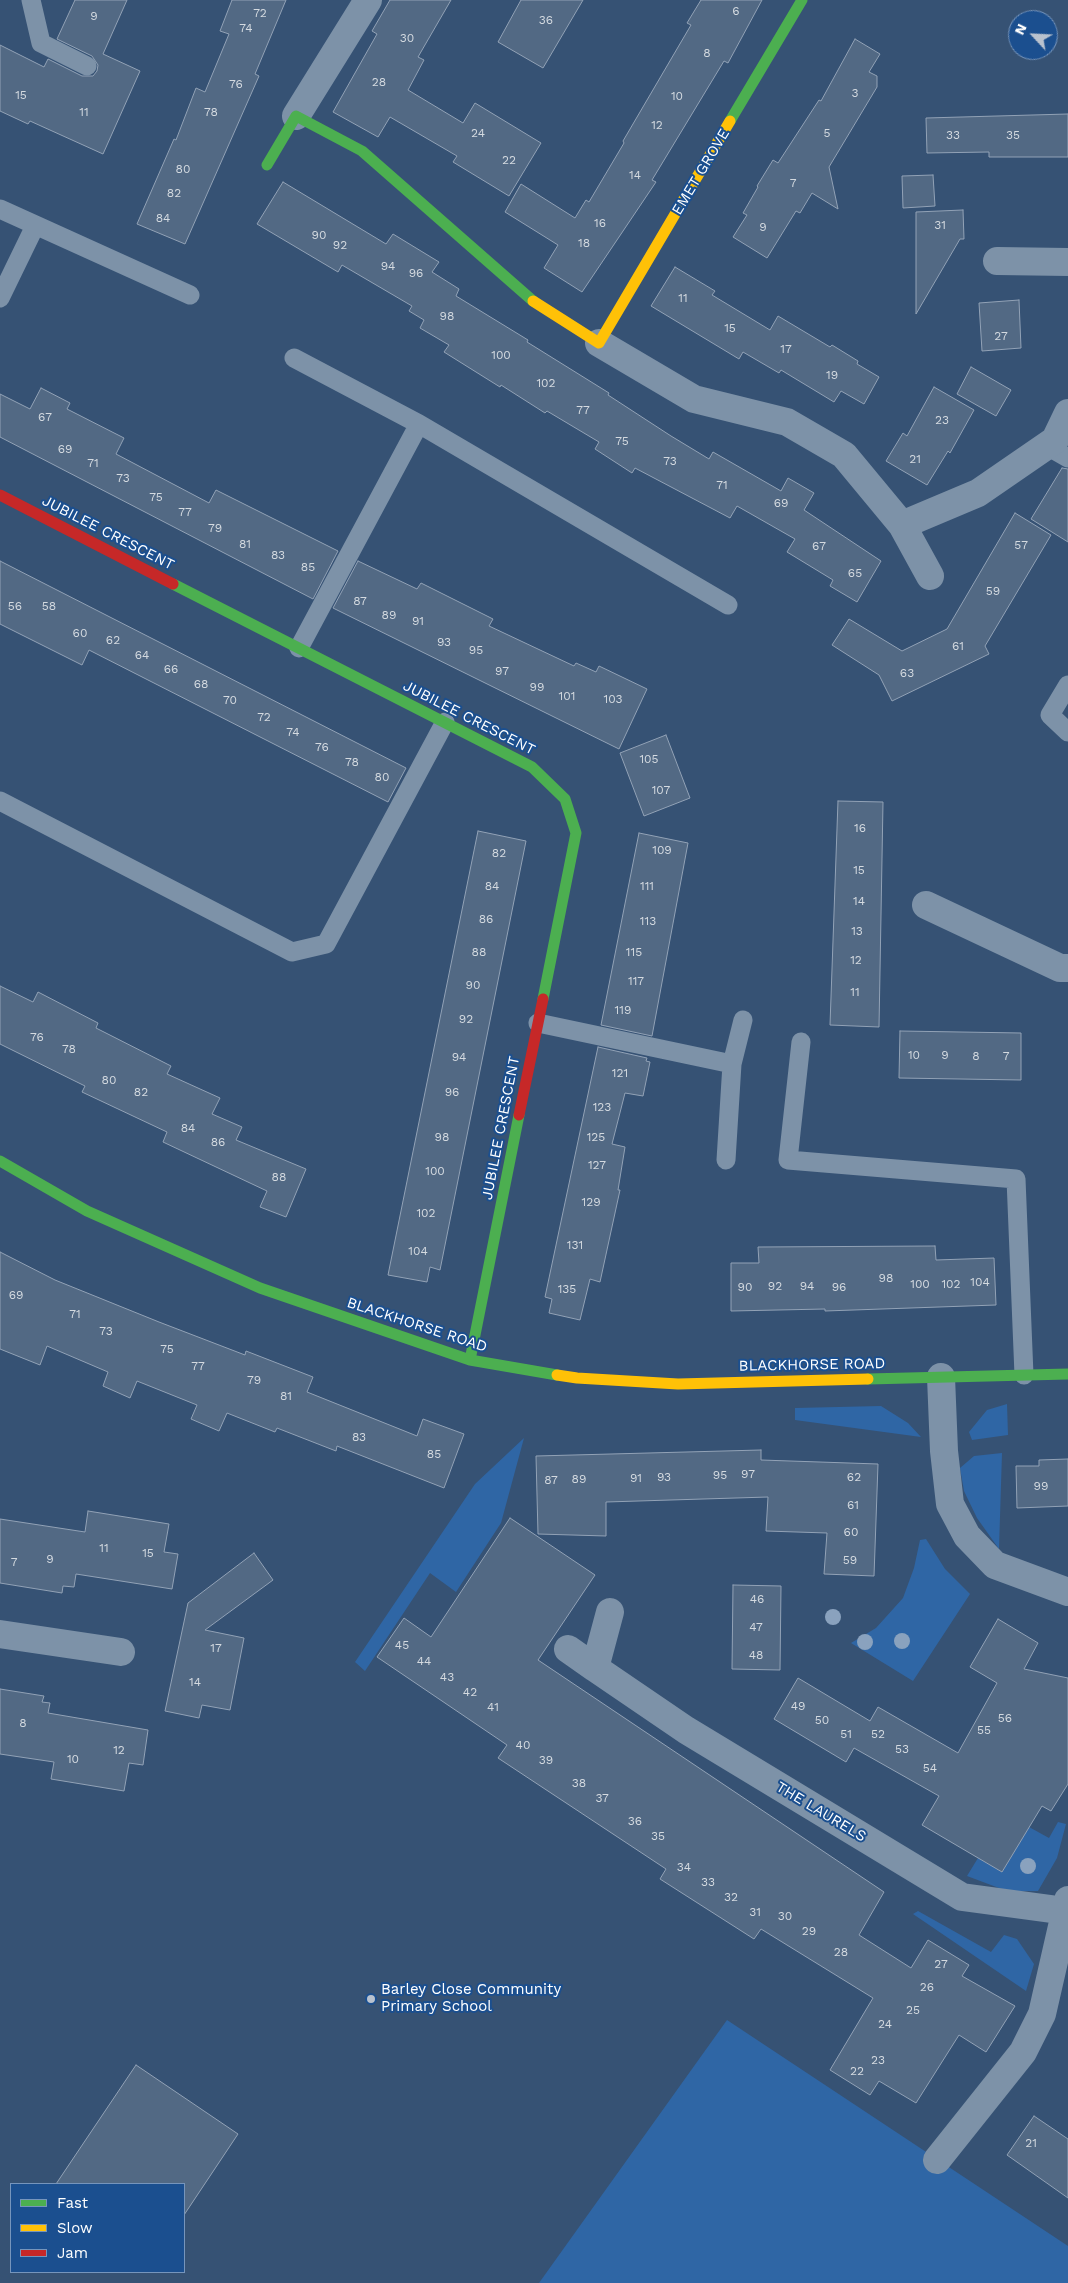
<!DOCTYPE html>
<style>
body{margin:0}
#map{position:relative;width:1068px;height:2283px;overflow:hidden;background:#365274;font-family:"Work Sans",sans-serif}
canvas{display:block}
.legend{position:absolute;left:10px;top:2183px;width:175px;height:90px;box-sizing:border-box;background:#1b4f8f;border:1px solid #7695bc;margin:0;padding:6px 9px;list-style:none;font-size:15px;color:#fff}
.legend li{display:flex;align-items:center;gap:10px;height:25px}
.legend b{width:25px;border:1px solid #7695bc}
.north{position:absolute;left:1008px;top:10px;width:50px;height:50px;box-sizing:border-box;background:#1b4f8f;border:1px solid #7695bc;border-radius:50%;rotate:295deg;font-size:14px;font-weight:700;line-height:20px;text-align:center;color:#fff}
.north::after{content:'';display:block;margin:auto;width:18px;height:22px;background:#b9c2ce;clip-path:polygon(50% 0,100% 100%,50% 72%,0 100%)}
</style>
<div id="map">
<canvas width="1068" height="2283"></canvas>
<ul class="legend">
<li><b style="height:6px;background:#4caf50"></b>Fast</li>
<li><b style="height:6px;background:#ffc107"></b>Slow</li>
<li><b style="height:6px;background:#c62828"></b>Jam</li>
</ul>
<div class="north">N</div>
</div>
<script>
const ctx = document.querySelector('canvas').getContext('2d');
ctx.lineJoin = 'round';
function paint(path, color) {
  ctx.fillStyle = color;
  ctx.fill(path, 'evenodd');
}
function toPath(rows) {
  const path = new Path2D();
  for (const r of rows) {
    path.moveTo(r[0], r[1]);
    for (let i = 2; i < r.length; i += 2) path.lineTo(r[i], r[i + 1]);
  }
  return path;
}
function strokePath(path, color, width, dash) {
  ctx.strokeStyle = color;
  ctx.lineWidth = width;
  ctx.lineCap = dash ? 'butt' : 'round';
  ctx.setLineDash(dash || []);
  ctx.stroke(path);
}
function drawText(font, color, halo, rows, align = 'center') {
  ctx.font = font + ' "Work Sans",sans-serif';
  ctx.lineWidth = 4;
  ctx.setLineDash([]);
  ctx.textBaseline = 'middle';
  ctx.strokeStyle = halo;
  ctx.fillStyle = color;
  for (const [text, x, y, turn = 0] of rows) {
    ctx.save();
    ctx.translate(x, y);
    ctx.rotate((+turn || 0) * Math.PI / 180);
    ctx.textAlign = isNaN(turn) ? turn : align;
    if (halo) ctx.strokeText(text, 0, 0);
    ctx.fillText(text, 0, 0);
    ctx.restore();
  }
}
const green = toPath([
 [1007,1404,1008,1435,972,1440,969,1432,987,1410],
 [881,1406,908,1423,921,1437,795,1420,795,1408],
 [524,1438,501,1523,456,1592,430,1573,365,1671,355,1662,475,1484],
 [1002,1453,999,1549,977,1518,964,1491,960,1468,974,1456],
 [926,1539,945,1569,970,1594,913,1681,851,1643,876,1628,903,1598,914,1568,920,1540],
 [1058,1822,1066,1824,1057,1858,1038,1891,1007,1891,967,1876,978,1858,1002,1872,1029,1827,1049,1838],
 [918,1911,991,1952,1004,1935,1017,1939,1034,1964,1026,1991,913,1914],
 [727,2020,1068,2246,1068,2283,539,2283]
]);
const building = toPath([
 [75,0,127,0,103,54,140,71,103,154,30,121,28,124,0,111,0,45,44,67,48,59,82,76,93,76,97,71,98,65,92,56,57,39,75,0],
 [232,0,286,0,255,74,259,76,185,244,137,224,174,139,176,140,196,88,205,92,229,34,220,31,232,0],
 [390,0,451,0,418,57,424,60,408,90,463,123,475,103,541,143,509,196,453,162,457,156,390,117,378,137,333,112,377,34,372,31,390,0],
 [521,0,583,0,543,68,498,42,521,0],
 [701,0,762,0,728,63,724,61,652,180,656,182,582,292,544,268,558,245,505,212,521,184,575,218,586,200,589,202,624,143,623,141,691,25,687,23,701,0],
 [855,39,880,54,869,72,877,76,877,87,829,167,838,209,812,193,800,213,796,211,767,258,733,237,747,215,743,213,758,187,757,186,773,160,778,163,819,100,821,101,855,39],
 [1068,114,1068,157,989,157,989,152,927,153,926,118,1068,114],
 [933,175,935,206,903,208,902,176,933,175],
 [283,182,386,244,393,234,439,262,432,272,459,289,456,296,528,340,527,342,609,393,608,395,671,436,709,459,713,452,781,491,788,478,814,493,804,510,881,561,857,602,830,586,833,580,787,552,795,539,737,506,730,518,635,468,632,473,595,449,599,442,547,411,545,413,501,385,500,387,444,352,449,345,420,328,424,320,409,311,412,306,342,265,338,272,257,224,283,182],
 [963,210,964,239,960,239,916,314,916,212,963,210],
 [675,267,715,291,712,295,770,330,778,316,830,347,832,345,858,361,857,364,879,377,864,404,841,391,834,402,781,370,779,373,743,352,739,359,651,306,675,267],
 [1019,300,1021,348,982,351,979,303,1019,300],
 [971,367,1011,390,996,416,957,394,971,367],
 [934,387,974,410,950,453,948,451,927,485,886,461,903,433,907,436,934,387],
 [41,388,70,403,67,409,124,438,116,454,209,503,216,490,338,551,313,599,0,437,0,394,30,409,41,388],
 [1062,468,1068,469,1068,542,1031,519,1062,468],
 [1015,513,1051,535,985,646,989,654,892,701,879,675,832,645,849,619,902,651,947,629,1015,513],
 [0,561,406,768,388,802,89,650,82,665,0,624,0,561],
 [358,561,417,589,421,583,493,619,489,626,574,666,576,663,596,672,599,666,647,689,619,749,333,608,358,561],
 [666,735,690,798,644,816,620,753,666,735],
 [838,801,883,802,879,1027,830,1025,838,801],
 [478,831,526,841,440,1270,430,1267,427,1282,388,1275,478,831],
 [639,833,688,843,652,1036,601,1025,639,833],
 [0,986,33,1002,38,992,98,1023,96,1028,171,1066,167,1074,220,1098,212,1114,242,1127,236,1140,306,1169,286,1217,260,1207,267,1191,163,1142,167,1132,82,1092,85,1086,0,1044,0,986],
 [900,1031,1021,1033,1021,1080,899,1078,900,1031],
 [598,1047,647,1058,646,1061,650,1062,643,1096,625,1093,612,1144,625,1147,618,1190,620,1190,600,1282,590,1279,580,1320,549,1313,552,1299,545,1297,598,1047],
 [935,1246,936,1260,994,1258,996,1305,825,1311,825,1309,731,1311,731,1263,759,1263,758,1247,935,1246],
 [0,1252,55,1280,159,1322,245,1355,246,1351,313,1377,307,1392,417,1436,423,1419,464,1434,444,1488,337,1446,336,1451,277,1428,275,1432,227,1413,219,1431,191,1419,197,1405,137,1381,130,1398,103,1386,108,1372,47,1346,40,1365,0,1349,0,1252],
 [761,1450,761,1460,878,1464,874,1576,824,1574,827,1533,766,1531,768,1497,606,1502,606,1536,538,1534,536,1456,761,1450],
 [1068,1459,1068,1506,1017,1508,1016,1466,1039,1466,1039,1460,1068,1459],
 [88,1511,169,1524,164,1552,178,1554,172,1589,76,1574,74,1587,63,1586,62,1593,0,1583,0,1519,85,1532,88,1511],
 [510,1518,595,1575,538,1660,884,1892,859,1935,911,1968,928,1940,969,1965,962,1976,1015,2006,986,2052,959,2035,916,2103,879,2081,870,2095,830,2070,873,1998,761,1929,754,1939,660,1879,666,1869,498,1758,507,1745,377,1657,404,1618,431,1637,510,1518],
 [254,1553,273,1580,205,1630,244,1638,230,1710,202,1705,199,1718,165,1711,188,1603,254,1553],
 [733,1585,781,1586,780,1670,732,1669,733,1585],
 [998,1619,1038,1643,1024,1669,1068,1678,1068,1784,1051,1811,1042,1806,1002,1872,922,1825,939,1796,854,1748,846,1762,774,1719,798,1678,870,1721,878,1707,958,1753,997,1683,970,1667,998,1619],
 [0,1689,44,1696,42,1702,50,1703,48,1713,148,1730,143,1765,129,1763,124,1791,51,1779,54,1762,0,1754,0,1689],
 [136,2065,238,2134,184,2215,184,2184,56,2184,136,2065],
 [1034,2116,1068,2139,1068,2198,1007,2155,1034,2116]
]);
const lane = toPath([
 [31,0,41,43,87,66],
 [0,209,190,295],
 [0,298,35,226],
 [294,358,419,424,299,648],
 [419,424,728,605],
 [1047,446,1068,458],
 [1068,685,1050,715,1068,732],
 [0,801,292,952,326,944,445,722],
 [538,1023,732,1064],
 [801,1042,788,1160,1016,1179,1024,1375],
 [726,1160,732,1064,743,1020]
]);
const street = toPath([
 [296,116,368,0],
 [997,261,1068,262],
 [599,343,694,399,787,422,844,455,902,525,978,493,1055,440,1068,413],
 [902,525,930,576],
 [926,905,1060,968,1068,968],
 [941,1377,944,1451,950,1504,967,1536,995,1565,1068,1592],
 [610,1612,595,1668,686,1730,962,1897,1066,1911],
 [0,1634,121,1652],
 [568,1649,595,1668],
 [937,2160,1023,2052,1042,2014,1068,1900]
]);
const fast = toPath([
 [730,121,802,0],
 [267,165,296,116,362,151,533,301],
 [173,584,532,767,565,799,576,833,543,999],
 [0,1161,87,1211,260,1288,470,1360,557,1375],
 [470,1360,519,1115],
 [868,1379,1068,1374]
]);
const slow = toPath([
 [533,301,599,343,730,121],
 [557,1375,577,1378,678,1384,868,1379]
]);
const jam = toPath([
 [0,495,173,584],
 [519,1115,543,999]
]);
const trees = [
 [833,1617],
 [902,1641],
 [865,1642],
 [1028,1866]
];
const markers = [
 [371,1999,5,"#b9c2ce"]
];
const numberNames = [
 ["6",736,11],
 ["72",260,13],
 ["9",94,16],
 ["36",546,20],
 ["74",246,28],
 ["30",407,38],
 ["8",707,53],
 ["28",379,82],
 ["76",236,84],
 ["3",855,93],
 ["15",21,95],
 ["10",677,96],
 ["11",84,112],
 ["78",211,112],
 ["12",657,125],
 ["24",478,133],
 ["5",827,133],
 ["33",953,135],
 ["35",1013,135],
 ["22",509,160],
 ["80",183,169],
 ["14",635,175],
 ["7",793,183],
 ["82",174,193],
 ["84",163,218],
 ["16",600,223],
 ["31",940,225],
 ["9",763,227],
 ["90",319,235],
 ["18",584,243],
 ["92",340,245],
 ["94",388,266],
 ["96",416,273],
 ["11",683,298],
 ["98",447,316],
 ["15",730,328],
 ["27",1001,336],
 ["17",786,349],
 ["100",501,355],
 ["19",832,375],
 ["102",546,383],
 ["77",583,410],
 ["67",45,417],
 ["23",942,420],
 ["75",622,441],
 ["69",65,449],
 ["21",915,459],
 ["73",670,461],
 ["71",93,463],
 ["73",123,478],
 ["71",722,485],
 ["75",156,497],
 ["69",781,503],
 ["77",185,512],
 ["79",215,528],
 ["81",245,544],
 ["57",1021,545],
 ["67",819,546],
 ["83",278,555],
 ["85",308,567],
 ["65",855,573],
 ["59",993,591],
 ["87",360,601],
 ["56",15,606],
 ["58",49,606],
 ["89",389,615],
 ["91",418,621],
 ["60",80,633],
 ["62",113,640],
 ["93",444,642],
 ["61",958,646],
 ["95",476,650],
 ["64",142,655],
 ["66",171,669],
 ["97",502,671],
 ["63",907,673],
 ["68",201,684],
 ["99",537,687],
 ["101",567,696],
 ["103",613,699],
 ["70",230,700],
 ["72",264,717],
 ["74",293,732],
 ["76",322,747],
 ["105",649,759],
 ["78",352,762],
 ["80",382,777],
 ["107",661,790],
 ["16",860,828],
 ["109",662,850],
 ["82",499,853],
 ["15",859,870],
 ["84",492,886],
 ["111",647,886],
 ["14",859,901],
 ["86",486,919],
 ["113",648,921],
 ["13",857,931],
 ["88",479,952],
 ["115",634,952],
 ["12",856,960],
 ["117",636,981],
 ["90",473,985],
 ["11",855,992],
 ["119",623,1010],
 ["92",466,1019],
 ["76",37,1037],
 ["78",69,1049],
 ["10",914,1055],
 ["9",945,1055],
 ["8",976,1056],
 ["7",1006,1056],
 ["94",459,1057],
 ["121",620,1073],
 ["80",109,1080],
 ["82",141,1092],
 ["96",452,1092],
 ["123",602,1107],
 ["84",188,1128],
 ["98",442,1137],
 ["125",596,1137],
 ["86",218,1142],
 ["127",597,1165],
 ["100",435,1171],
 ["88",279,1177],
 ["129",591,1202],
 ["102",426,1213],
 ["131",575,1245],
 ["104",418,1251],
 ["98",886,1278],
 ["104",980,1282],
 ["100",920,1284],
 ["102",951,1284],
 ["92",775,1286],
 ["94",807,1286],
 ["90",745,1287],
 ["96",839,1287],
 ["135",567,1289],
 ["69",16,1295],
 ["71",75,1314],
 ["73",106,1331],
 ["75",167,1349],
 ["77",198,1366],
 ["79",254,1380],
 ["81",286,1396],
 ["83",359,1437],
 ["85",434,1454],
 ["97",748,1474],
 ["95",720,1475],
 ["93",664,1477],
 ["62",854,1477],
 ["91",636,1478],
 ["89",579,1479],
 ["87",551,1480],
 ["99",1041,1486],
 ["61",853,1505],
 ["60",851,1532],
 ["11",104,1548],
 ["15",148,1553],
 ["9",50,1559],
 ["59",850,1560],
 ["7",14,1562],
 ["46",757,1599],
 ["47",756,1627],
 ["45",402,1645],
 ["17",216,1648],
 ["48",756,1655],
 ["44",424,1661],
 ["43",447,1677],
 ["14",195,1682],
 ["42",470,1692],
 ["49",798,1706],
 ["41",493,1707],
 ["56",1005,1718],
 ["50",822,1720],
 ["8",23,1723],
 ["55",984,1730],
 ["51",846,1734],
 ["52",878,1734],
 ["40",523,1745],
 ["53",902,1749],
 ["12",119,1750],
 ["10",73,1759],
 ["39",546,1760],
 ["54",930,1768],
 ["38",579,1783],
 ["37",602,1798],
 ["36",635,1821],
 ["35",658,1836],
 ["34",684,1867],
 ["33",708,1882],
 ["32",731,1897],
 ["31",755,1912],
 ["30",785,1916],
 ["29",809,1931],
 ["28",841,1952],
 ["27",941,1964],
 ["26",927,1987],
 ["25",913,2010],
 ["24",885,2024],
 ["23",878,2060],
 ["22",857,2071],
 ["21",1031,2143]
];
const streetNames = [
 ["EMET GROVE",701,172,-59],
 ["JUBILEE CRESCENT",108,533,27],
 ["JUBILEE CRESCENT",469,718,27],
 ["JUBILEE CRESCENT",501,1128,-79],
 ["BLACKHORSE ROAD",417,1325,18],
 ["BLACKHORSE ROAD",812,1365,-1],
 ["THE LAURELS",821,1812,31]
];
const poiNames = [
 ["Barley Close Community",381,1990],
 ["Primary School",381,2007]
];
paint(green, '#2f66a5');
paint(building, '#526984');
strokePath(building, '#92a2b6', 1);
strokePath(lane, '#7d92a8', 19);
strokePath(street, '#7d92a8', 28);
strokePath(fast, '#4caf50', 11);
strokePath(slow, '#ffc107', 11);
strokePath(jam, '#c62828', 11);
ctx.fillStyle = '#8aa2be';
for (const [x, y] of trees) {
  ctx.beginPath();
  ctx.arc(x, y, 8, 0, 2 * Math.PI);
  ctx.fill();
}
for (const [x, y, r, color] of markers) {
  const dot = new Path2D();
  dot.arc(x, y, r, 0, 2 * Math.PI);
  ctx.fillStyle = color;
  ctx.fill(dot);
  strokePath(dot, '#1b4f8f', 2);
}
drawText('12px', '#d4dae0', null, numberNames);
drawText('15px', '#fff', '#1b4f8f', streetNames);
drawText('15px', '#fff', '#1b4f8f', poiNames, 'left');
</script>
